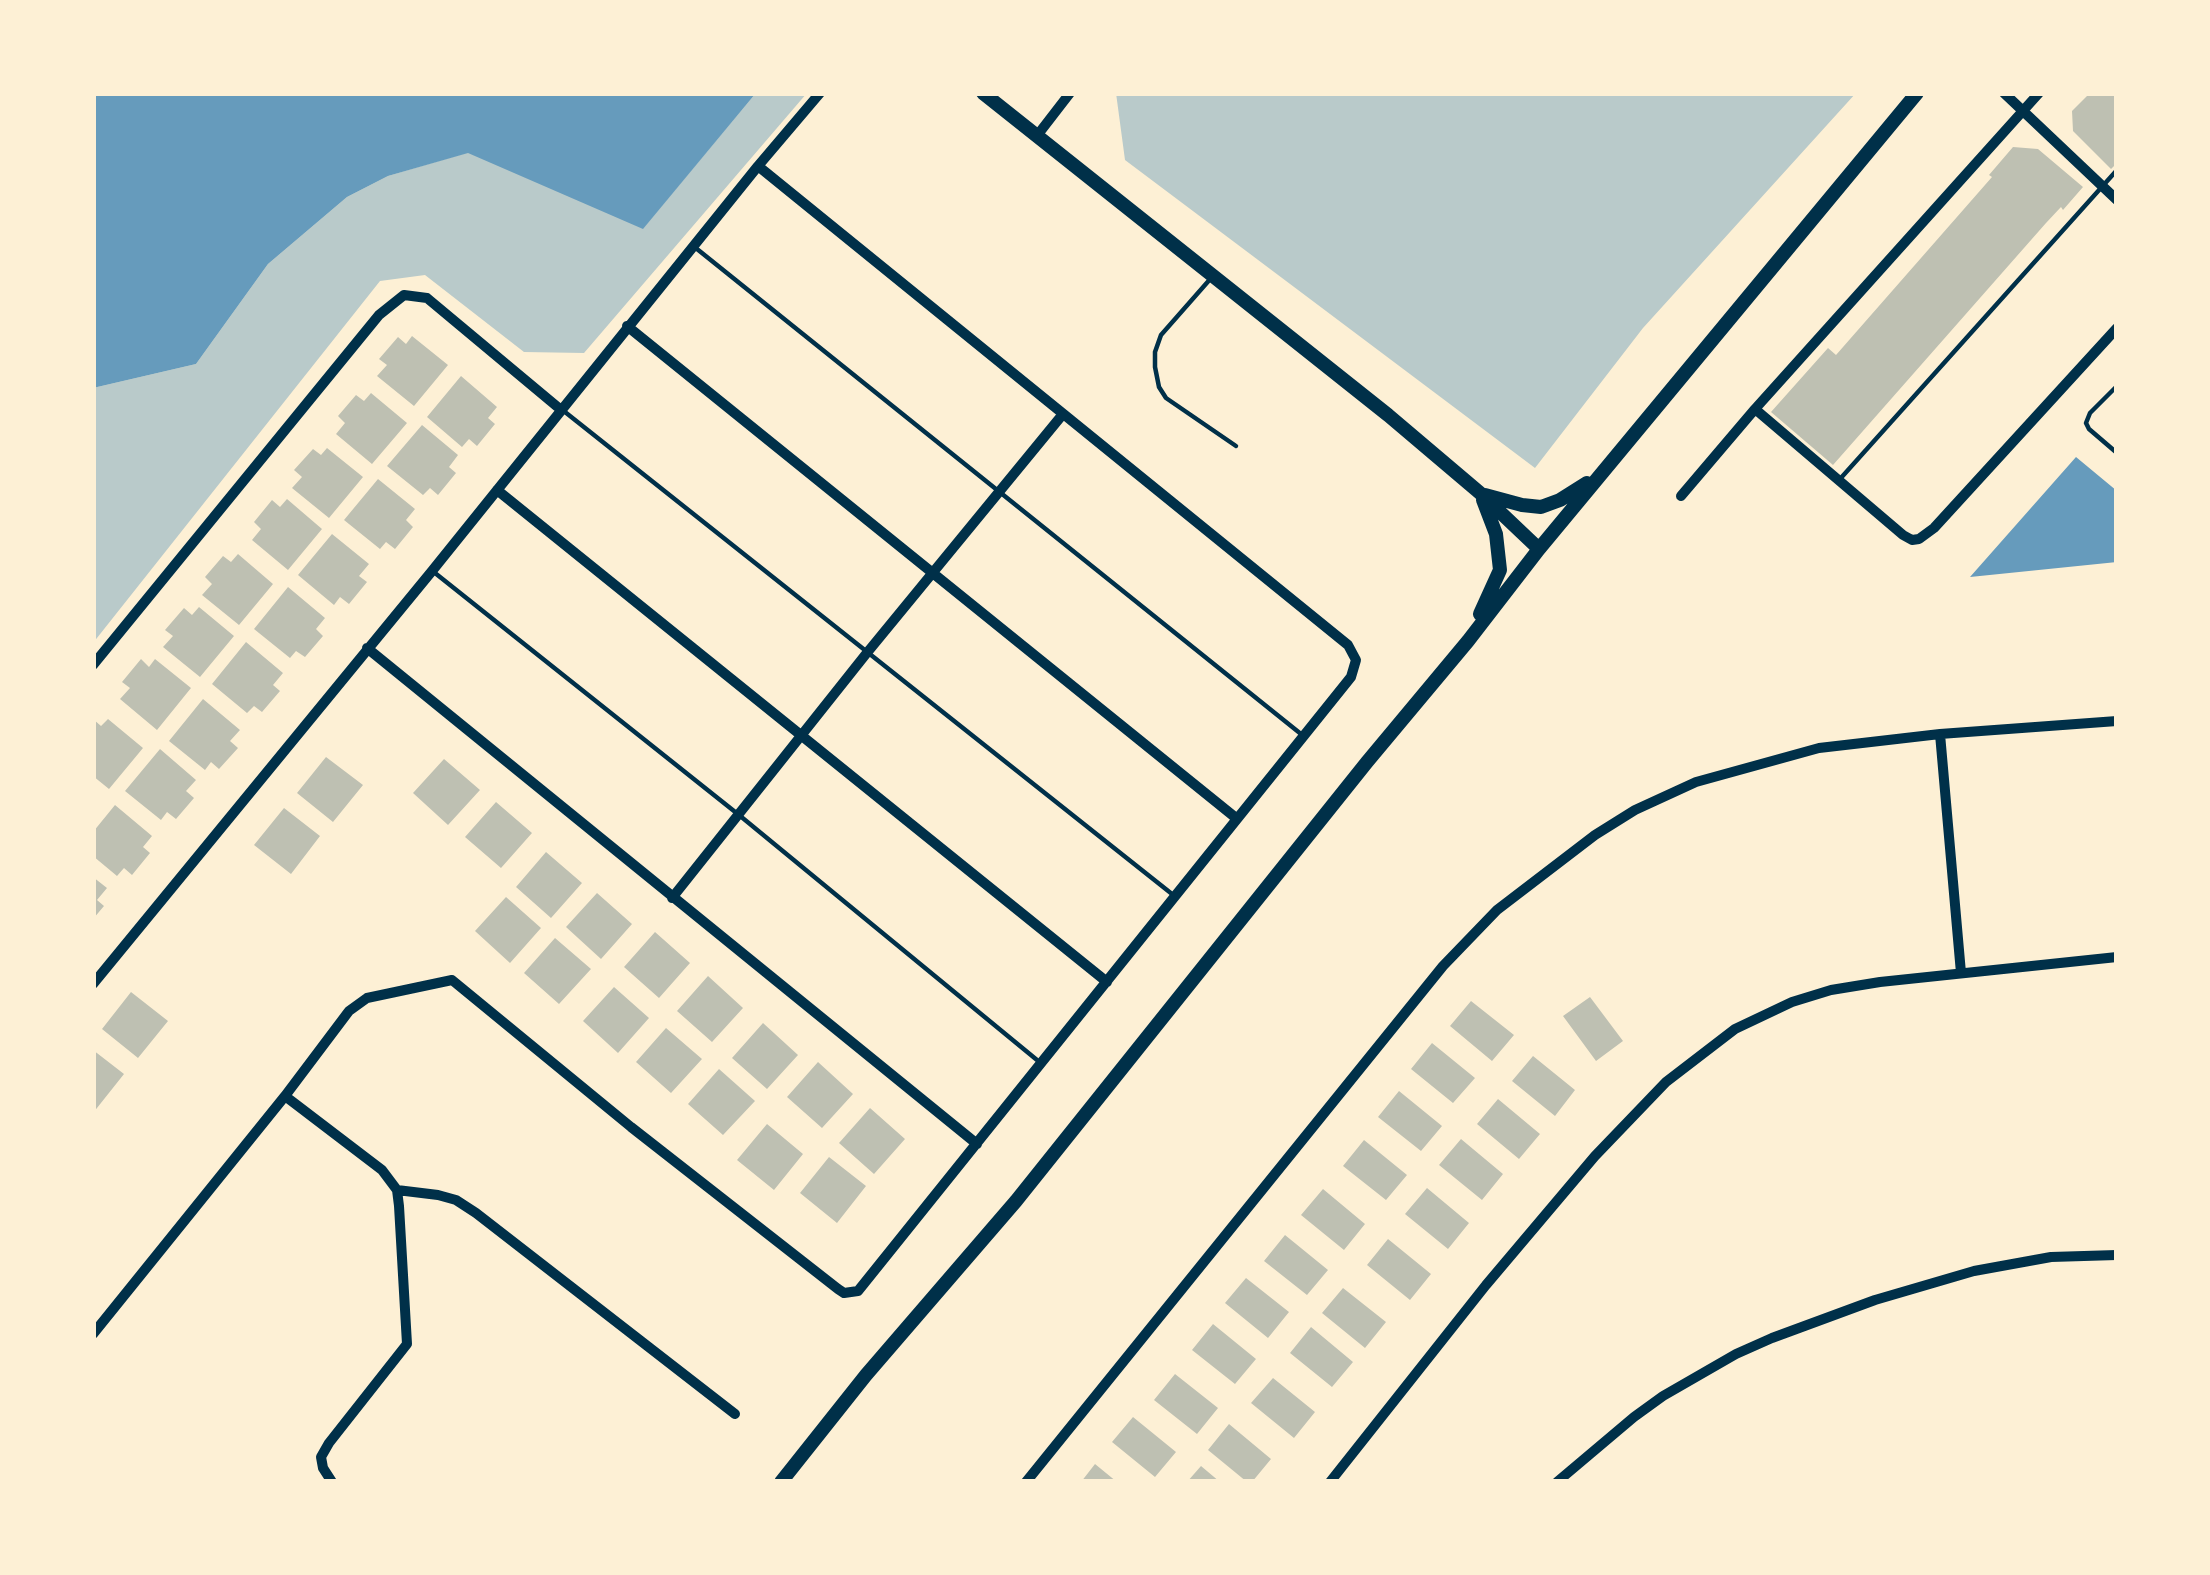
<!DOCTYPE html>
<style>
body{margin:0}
#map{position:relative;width:2210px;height:1575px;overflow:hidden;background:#fdf0d5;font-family:"PT Sans",sans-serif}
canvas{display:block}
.frame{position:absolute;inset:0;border:96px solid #fdf0d5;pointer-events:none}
</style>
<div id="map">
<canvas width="2210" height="1575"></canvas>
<div class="frame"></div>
</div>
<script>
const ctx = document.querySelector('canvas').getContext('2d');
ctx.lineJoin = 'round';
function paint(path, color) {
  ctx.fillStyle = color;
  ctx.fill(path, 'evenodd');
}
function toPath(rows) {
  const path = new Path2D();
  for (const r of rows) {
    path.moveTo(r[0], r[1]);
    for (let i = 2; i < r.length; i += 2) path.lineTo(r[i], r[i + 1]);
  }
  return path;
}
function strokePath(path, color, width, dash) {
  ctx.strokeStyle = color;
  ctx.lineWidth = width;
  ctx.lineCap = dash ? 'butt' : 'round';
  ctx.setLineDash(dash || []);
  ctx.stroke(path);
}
const green = toPath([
 [756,93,807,93,584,353,524,352,425,275,380,281,93,643,93,388,196,364,268,264,347,197,388,176,469,152,643,228],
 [1116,93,1856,93,1643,328,1535,468,1125,160]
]);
const water = toPath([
 [93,93,756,93,643,229,468,153,388,176,347,197,268,264,196,364,93,388],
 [2076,457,2117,491,2117,562,1970,577]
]);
const building = toPath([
 [2090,93,2117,93,2117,163,2111,169,2073,131,2072,111],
 [2013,147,2038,149,2083,187,2063,210,2061,207,2046,223,1833,465,1771,412,1828,348,1836,355,1992,177,1989,175],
 [412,336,448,365,414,406,377,376,387,365,379,359,398,337,406,344],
 [461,376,497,407,488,418,495,424,477,446,469,439,462,447,427,417],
 [371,393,407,423,372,464,336,434,345,423,338,416,356,395,364,401],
 [422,425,458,455,449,467,456,473,438,495,430,488,423,495,387,466],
 [327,448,363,477,329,518,292,488,302,477,294,470,313,449,321,455],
 [378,479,415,509,406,520,413,527,395,549,386,542,380,549,344,520],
 [287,499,322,529,288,570,252,540,261,529,254,522,272,500,280,507],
 [332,534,369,564,359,576,367,582,349,604,340,597,334,605,298,575],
 [238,554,273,584,239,625,202,595,212,584,205,577,223,556,231,562],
 [288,587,325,618,316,629,323,636,305,657,296,651,290,658,254,629],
 [199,607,234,636,200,677,163,647,173,636,165,630,184,608,192,615],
 [246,642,283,673,273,685,280,691,262,712,254,706,247,713,212,684],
 [141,659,149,667,155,659,191,688,157,730,120,699,130,688,122,682],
 [203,699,240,730,230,741,238,748,219,769,211,762,205,770,169,741],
 [93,719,101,726,108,719,143,748,109,789,93,776],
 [160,749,196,780,186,791,194,798,176,819,167,812,161,820,125,791],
 [326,757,363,785,333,822,297,793],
 [444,759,480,790,448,825,413,793],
 [496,802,532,833,501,868,465,837],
 [115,805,152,836,143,847,150,853,132,875,124,868,117,876,93,856,93,832],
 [284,808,320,836,291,874,254,845],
 [546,852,582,883,551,918,516,887],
 [93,877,107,888,97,900,104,906,93,919],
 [597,893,632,924,601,959,566,927],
 [506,897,541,928,510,963,475,931],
 [655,932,690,963,659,998,624,967],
 [555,938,591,969,559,1004,524,973],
 [708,976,743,1008,712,1042,677,1011],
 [614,987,649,1018,618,1053,583,1021],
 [131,992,168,1021,138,1058,102,1029],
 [1590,997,1623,1041,1596,1061,1563,1016],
 [1471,1001,1514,1035,1492,1061,1450,1026],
 [763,1023,798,1055,767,1089,732,1058],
 [666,1028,702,1059,671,1093,636,1062],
 [1432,1043,1475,1078,1453,1103,1411,1069],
 [93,1050,124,1074,93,1113],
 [1533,1056,1575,1090,1555,1116,1512,1081],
 [818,1062,853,1094,822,1128,787,1097],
 [719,1069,755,1101,723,1135,688,1104],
 [1399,1091,1442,1126,1421,1151,1378,1117],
 [1498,1099,1540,1134,1519,1159,1477,1124],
 [870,1108,905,1139,874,1174,839,1143],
 [767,1124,803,1154,774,1190,737,1160],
 [1461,1139,1503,1174,1482,1200,1439,1165],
 [1364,1140,1407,1175,1386,1200,1343,1166],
 [829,1157,866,1186,837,1223,800,1193],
 [1427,1188,1469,1223,1448,1249,1405,1214],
 [1323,1189,1365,1224,1344,1250,1301,1215],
 [1285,1235,1328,1270,1307,1295,1264,1261],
 [1388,1239,1431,1274,1410,1300,1367,1265],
 [1246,1278,1289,1312,1268,1338,1225,1303],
 [1343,1288,1386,1322,1365,1348,1322,1313],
 [1213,1324,1256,1359,1235,1384,1192,1350],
 [1311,1327,1353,1362,1332,1387,1290,1353],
 [1175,1374,1218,1408,1197,1434,1154,1400],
 [1273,1378,1315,1412,1294,1438,1251,1403],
 [1133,1417,1176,1452,1155,1477,1112,1442],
 [1229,1424,1271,1459,1252,1482,1247,1482,1208,1450],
 [1095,1464,1117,1482,1081,1482],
 [1201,1466,1220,1482,1187,1482]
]);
const service = toPath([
 [697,249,1301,734],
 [1212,277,1161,335,1155,352,1155,367,1159,387,1166,398,1236,446],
 [2117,386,2090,413,2086,423,2089,429,2117,453],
 [565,412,1172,894],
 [1840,479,2117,170],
 [435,573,739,815,1037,1060]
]);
const minor = toPath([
 [2004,93,2117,200],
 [1036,137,1070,93],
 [627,326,1236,818],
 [1755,409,1903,535,1912,540,1919,539,1934,528,2117,328],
 [497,490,1107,982],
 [1681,496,1755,409,2039,93],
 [367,648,977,1144],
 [93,665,379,315,404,295,427,298,560,409],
 [1940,734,1961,973],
 [672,898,866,654,1063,414],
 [93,984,432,571,758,166,820,93],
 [285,1096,382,1170,397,1190,399,1206,407,1344,329,1443,321,1457,323,1468,332,1482],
 [397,1190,438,1195,456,1200,476,1213,735,1414],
 [93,1334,285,1096,349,1011,367,998,452,980,631,1127,838,1289,844,1293,858,1291,1351,677,1356,660,1348,645,758,166],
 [1026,1482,1443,966,1497,910,1595,835,1635,810,1696,782,1819,748,1940,734,2117,721],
 [1330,1482,1486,1285,1595,1156,1666,1082,1735,1029,1792,1002,1831,990,1880,982,2117,957],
 [1557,1482,1634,1417,1663,1396,1736,1354,1772,1338,1875,1300,1974,1271,2051,1257,2117,1255]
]);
const secondary = toPath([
 [983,93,1388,415,1480,493,1539,549],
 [1485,495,1522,505,1541,507,1560,500,1587,483],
 [1480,614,1500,570,1496,534,1483,500],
 [781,1482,866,1375,1016,1201,1367,762,1468,641,1539,549,1917,93]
]);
paint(green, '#b9caca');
paint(water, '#669bbc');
paint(building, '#bec0b2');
strokePath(service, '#003049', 4.5);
strokePath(minor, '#003049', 10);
strokePath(secondary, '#003049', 14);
</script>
